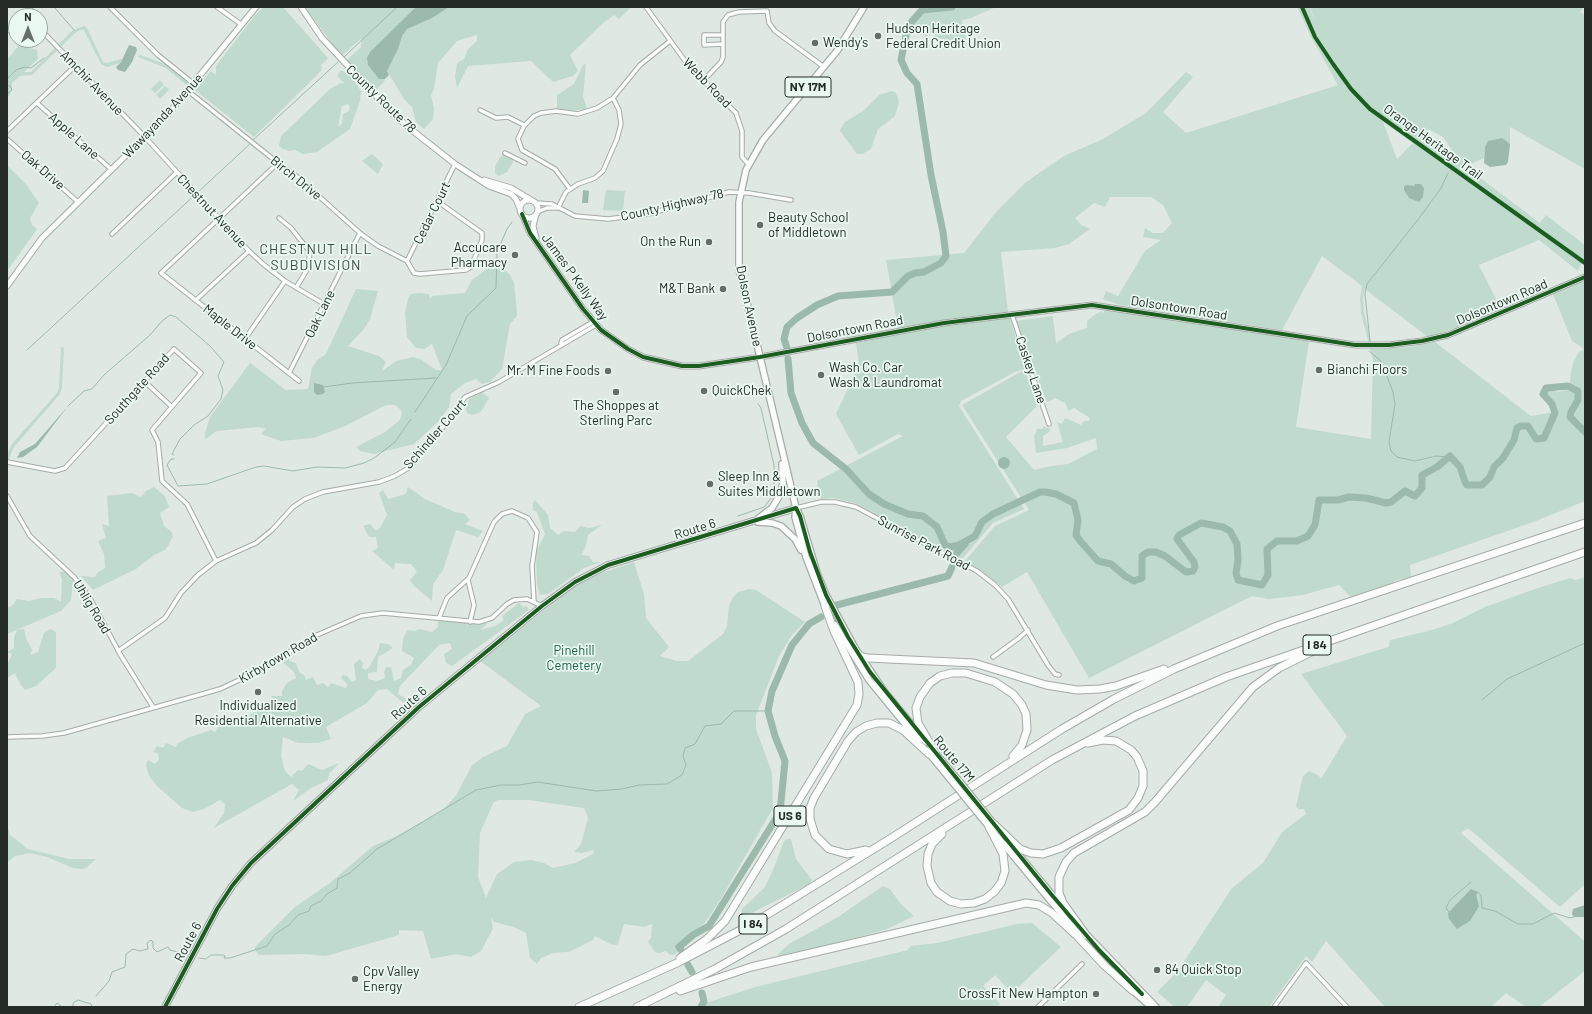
<!DOCTYPE html>
<style>
body{margin:0}
#map{position:relative;width:1592px;height:1014px;overflow:hidden;background:#e0e8e4;font-family:Barlow,sans-serif}
canvas{display:block}
.frame{position:absolute;inset:0;border:8px solid #252c28;pointer-events:none}
.north{position:absolute;left:8px;top:8px;width:40px;height:40px;box-sizing:border-box;background:#e9f9f1;border:1px solid #9ba7a1;border-radius:50%;rotate:0deg;font-size:11px;font-weight:700;line-height:16px;text-align:center;color:#252c28}
.north::after{content:'';display:block;margin:auto;width:14px;height:18px;background:#666e6a;clip-path:polygon(50% 0,100% 100%,50% 72%,0 100%)}
</style>
<div id="map">
<canvas width="1592" height="1014"></canvas>
<div class="frame"></div>
<div class="north">N</div>
</div>
<script>
const ctx = document.querySelector('canvas').getContext('2d');
ctx.lineJoin = 'round';
function paint(path, color) {
  ctx.fillStyle = color;
  ctx.fill(path, 'evenodd');
}
function toPath(rows) {
  const path = new Path2D();
  for (const r of rows) {
    if (r.length === 3) {
      path.moveTo(r[0] + r[2], r[1]);
      path.arc(r[0], r[1], r[2], 0, 2 * Math.PI);
      continue;
    }
    path.moveTo(r[0], r[1]);
    for (let i = 2; i < r.length; i += 2) path.lineTo(r[i], r[i + 1]);
  }
  return path;
}
function strokePath(path, color, width, dash) {
  ctx.strokeStyle = color;
  ctx.lineWidth = width;
  ctx.lineCap = dash ? 'butt' : 'round';
  ctx.setLineDash(dash || []);
  ctx.stroke(path);
}
function drawText(font, color, halo, rows, align = 'center') {
  ctx.font = font + ' Barlow,sans-serif';
  ctx.lineWidth = 3.5;
  ctx.setLineDash([]);
  ctx.textBaseline = 'middle';
  ctx.strokeStyle = halo;
  ctx.fillStyle = color;
  for (const [text, x, y, turn = 0] of rows) {
    ctx.save();
    ctx.translate(x, y);
    ctx.rotate((+turn || 0) * Math.PI / 180);
    ctx.textAlign = isNaN(turn) ? turn : align;
    if (halo) ctx.strokeText(text, 0, 0);
    ctx.fillText(text, 0, 0);
    ctx.restore();
  }
}
const green = toPath([
 [264,7,283,7,328,58,321,65,322,69,315,77,254,137,195,90,196,88,185,84,166,68,138,57,140,55,168,65,187,82,198,86,211,71,216,75,216,66,256,14],
 [305,7,631,7,619,19,614,15,603,23,570,55,578,71,573,76,553,82,531,61,468,66,457,88,455,77,457,63,464,59,468,49,477,41,477,35,457,41,438,63,434,89,431,95,434,109,433,119,424,129,416,122,412,107,404,99,386,69,379,79,385,79,384,82,375,91,346,61,361,47,362,38,341,56],
 [920,7,996,7,971,18,962,20,967,45,934,37,936,32,943,34,948,31,953,35,959,29,957,24,933,30,926,37,904,24],
 [1297,7,1309,7,1315,22,1310,7,1584,7,1580,12,1585,15,1585,169,1510,127,1510,144,1506,141,1485,147,1484,158,1473,163,1463,164,1463,165,1540,223,1546,215,1585,245,1585,263,1581,264,1578,271,1539,240,1479,265,1501,309,1464,325,1428,337,1365,289,1363,298,1364,312,1373,349,1409,347,1435,342,1531,416,1554,412,1547,428,1551,431,1558,412,1557,407,1546,393,1549,390,1554,390,1558,392,1568,389,1575,390,1577,393,1577,399,1567,415,1568,420,1585,435,1585,501,1536,521,1410,565,1411,577,1396,580,1369,599,1354,598,1349,595,1339,585,1303,595,1269,599,1252,596,1089,678,1027,572,1002,587,978,568,965,561,995,526,1029,510,962,405,1024,370,1038,405,1006,437,1034,470,1051,466,1068,464,1097,449,1096,438,1067,448,1036,453,1034,437,1037,429,1042,429,1044,426,1050,429,1049,432,1043,436,1043,446,1063,442,1057,422,1062,424,1065,418,1081,425,1084,421,1089,421,1090,418,1074,408,1069,411,1065,403,1055,398,1048,402,1046,400,1016,321,1053,316,1056,343,1069,334,1087,328,1087,321,1094,315,1102,311,1102,314,1106,309,1309,341,1296,427,1371,439,1373,360,1361,313,1360,298,1362,286,1322,256,1282,330,1120,305,1103,299,1106,291,1118,296,1145,251,1161,240,1143,237,1145,228,1153,233,1163,233,1172,223,1163,205,1151,197,1110,197,1105,207,1094,203,1075,218,1081,225,1090,229,1069,244,1055,248,1001,252,1008,312,1025,369,1017,371,961,401,959,406,1024,509,993,523,962,559,857,504,835,498,820,499,817,481,903,436,898,434,859,455,836,414,859,365,856,343,899,334,886,260,964,253,997,211,1026,182,1064,156,1103,139,1146,113,1186,72,1193,77,1163,112,1186,133,1338,85,1311,37],
 [1383,122,1413,143,1397,159],
 [1428,129,1443,137,1461,163,1431,142],
 [84,26,87,28,103,62,107,63,125,58,126,61,107,67,101,64,84,30,80,30,75,33,32,75,20,76,12,83,10,95,7,98,7,60,19,45,37,50,38,59,24,72,31,72,73,30],
 [586,64,583,96,587,109,569,111,557,108,557,95,574,84,583,65],
 [341,70,351,76,361,91,360,101,350,129,317,152,303,154,295,150,289,151,283,149,279,146,281,136,330,89,341,83,345,84,337,76],
 [347,104,350,106,349,111,343,114,342,124,338,127,342,105,343,106],
 [160,80,164,85,155,93,151,89],
 [165,86,169,90,160,99,156,95],
 [892,91,896,93,899,102,895,116,878,129,871,149,862,154,857,154,840,131,841,128,845,122,863,111,879,95],
 [507,153,513,158,513,162,507,172,499,176,495,173,495,166,501,156],
 [372,154,383,164,378,174,362,161],
 [7,165,25,183,39,203,30,218,32,225,37,229,7,271],
 [606,190,625,191,623,211,603,210],
 [491,266,505,270,510,275,514,283,516,303,517,316,510,324,502,369,490,382,482,384,476,379,465,383,451,394,449,407,440,420,414,444,374,454,360,451,356,447,385,432,400,420,402,414,401,410,395,405,386,405,345,426,314,438,281,441,263,435,261,433,266,429,258,427,217,431,205,439,205,433,210,417,250,363,286,390,308,389,312,368,317,360,326,354,356,289,378,291,370,319,364,329,348,346,379,356,386,362,381,372,396,361,413,357,422,360,436,370,442,370,432,344,424,349,416,348,407,337,405,313,408,299,411,294,420,293,429,294,430,299,432,296,465,293,472,280],
 [1582,282,1585,282,1585,430,1580,422,1573,419,1572,415,1582,399,1581,390,1579,387,1570,383,1571,371,1573,363,1579,352,1584,349,1572,341,1553,294],
 [61,346,64,348,62,388,60,394,14,447,7,463,7,455,11,445,57,393,59,388],
 [482,392,489,398,482,410,479,413,472,415,467,413,466,409,469,399],
 [154,487,165,496,169,507,160,513,164,526,172,532,173,536,168,546,165,550,154,555,136,569,93,590,81,576,95,577,97,573,105,568,104,554,98,541,106,538,102,524,109,526,107,496,132,493,141,497,146,491],
 [408,487,425,499,455,512,465,514,470,520,465,524,483,531,478,537,456,530,443,570,433,584,432,601,414,586,410,580,417,572,411,564,395,563,394,570,372,551,378,548,376,537,369,537,363,526,370,524,376,531,380,528,387,515,379,493,383,490,388,499,406,494],
 [535,500,548,515,550,528,558,535,564,531,575,532,580,526,589,528,602,525,588,535,585,548,581,555,589,556,593,562,601,562,584,568,548,594,540,595,537,585,536,552,545,534,537,512,533,510,533,503],
 [634,562,644,594,646,618,669,647,660,656,677,661,688,661,723,634,727,626,729,605,733,597,738,592,749,589,756,590,805,622,792,635,779,656,756,715,756,729,772,773,773,808,719,902,694,938,675,954,670,955,666,951,659,953,655,952,648,942,651,937,652,924,644,927,624,924,618,944,616,945,610,944,595,936,593,940,569,952,553,953,541,958,537,964,530,958,526,933,514,927,494,922,491,917,493,929,489,936,481,951,471,957,456,954,431,959,423,931,399,930,399,935,326,956,305,954,259,955,255,950,255,947,295,907,331,882,373,846,397,836,443,810,457,794,472,765,483,757,507,746,525,714,541,706,480,661,576,585,602,573],
 [498,800,528,800,584,808,588,818,581,844,574,852,582,853,594,850,593,854,575,863,553,868,544,863,531,860,514,862,497,874,486,898,478,877,480,833,493,803],
 [67,571,73,580,71,600,61,611,7,634,7,608,13,605,17,599,29,601,41,598,54,598,61,602,62,579,59,572],
 [1585,577,1585,884,1560,907,1468,828,1461,833,1582,939,1585,942,1585,971,1539,1007,1526,1007,1506,993,1491,1007,1385,1007,1326,941,1312,962,1306,956,1269,1007,1218,1007,1226,995,1206,980,1187,1007,1175,1007,1157,992,1178,971,1232,888,1263,863,1282,832,1306,814,1304,809,1298,809,1296,806,1303,776,1309,771,1318,775,1321,779,1347,736,1301,674,1388,647,1389,646,1390,640,1432,630,1453,623,1485,607,1535,589,1570,578,1576,580],
 [519,603,524,607,527,606,529,610,452,666,446,663,444,654,452,649,450,643,439,645,400,686,398,694,410,701,412,706,407,706,387,689,378,690,367,703,326,727,331,739,318,743,298,743,283,737,281,756,285,771,291,777,298,770,302,771,308,764,322,770,339,763,329,774,328,780,311,788,293,801,299,790,292,784,214,828,224,813,225,804,220,800,204,809,193,812,182,808,157,786,149,776,146,765,148,760,155,764,159,759,158,753,153,752,157,746,163,748,166,743,176,747,177,744,187,738,211,730,215,732,218,727,252,714,261,706,266,707,274,703,271,696,282,696,282,691,287,683,296,678,294,672,279,659,286,655,290,661,296,663,299,672,304,675,306,680,313,677,317,685,323,683,328,687,331,683,346,688,347,684,341,678,342,675,347,676,352,682,356,680,354,664,360,659,363,663,362,668,366,670,370,666,378,651,380,643,388,644,393,648,378,657,377,672,368,673,368,679,377,681,385,678,384,672,386,667,391,667,394,681,401,678,403,670,411,665,414,658,402,651,403,639,407,630,415,631,420,629,432,632,438,627,438,619,462,621,466,623,472,620,480,620,487,624,480,630,495,626,504,620,502,616],
 [24,629,26,638,32,650,30,655,38,652,44,633,51,629,56,632,56,668,36,686,25,690,20,684,15,673,9,677,7,676,7,665,12,654,7,652,14,648,14,637,17,630],
 [7,825,10,835,28,849,69,859,96,859,86,868,83,869,73,868,47,857,30,853,15,856,7,863],
 [787,839,791,839,796,859,812,880,809,884,742,918,742,909,765,887,773,870,784,841],
 [883,886,890,889,900,903,914,916,887,929,867,935,784,956,777,955,789,944,838,917],
 [1032,923,1061,947,1012,993,995,975,983,986,1000,1004,997,1007,694,1007,755,987,908,950,910,946,937,943,1017,924]
]);
const water = toPath([
 [416,7,449,7,432,18,407,29,402,36,398,49,387,71,389,75,385,79,379,79,368,65,367,58,370,52],
 [129,45,136,47,137,50,132,62,125,72,118,70,116,67,121,62],
 [1502,138,1510,144,1508,162,1506,165,1490,167,1484,163,1485,147,1488,141],
 [1415,184,1421,184,1424,188,1423,197,1419,202,1409,198,1404,190,1404,186,1407,185,1414,186],
 [583,190,589,191,588,203,582,203],
 [314,383,323,385,325,392,323,394,317,395,314,392],
 [68,406,37,447,23,457,17,458,20,452,35,444],
 [1004,463,6],
 [1471,889,1478,892,1476,895,1479,906,1470,921,1457,929,1449,919,1448,913],
 [1585,905,1585,917,1574,917,1572,914,1573,909]
]);
const stream = toPath([
 [54,7,74,30],
 [344,57,397,7],
 [7,79,16,70,25,67,31,68,44,58],
 [7,85,11,87,12,90,7,94],
 [252,141,338,62],
 [1370,341,1365,294,1367,284,1420,217,1441,188,1448,173],
 [27,350,250,144],
 [1369,351,1381,361,1393,392,1395,404,1389,442,1391,451,1397,457,1415,461,1436,456,1447,457],
 [324,387,352,383,436,378],
 [68,406,84,391,92,389,104,375,150,335,162,321,170,315,176,317,210,346,224,362,218,376,223,390,221,399,208,416,194,425,180,439,172,454,174,455],
 [415,412,446,365,467,316,496,288,497,252,507,229,512,222],
 [174,459,171,459,167,465,178,486,207,484,256,467,264,466,293,471,317,467,345,468,364,463,374,458,395,442,411,419],
 [738,516,764,507,772,497,774,490,774,465,761,408,758,404],
 [1482,700,1507,679,1585,643],
 [1477,892,1481,895,1482,908,1495,911,1518,924,1533,924,1554,913,1570,918,1574,917],
 [1449,912,1446,908,1450,900,1471,882],
 [199,958,206,959,211,955,223,955,225,956,224,958,230,958,267,946,275,934,289,925,298,915,309,911,311,906,321,901,327,894,337,888,338,879,350,873,377,849,476,790,501,785,519,785,538,782,596,791,622,789,639,785,667,784,682,775,686,765,683,756,685,748,695,744,705,726,721,724,734,711,768,711],
 [96,996,109,981,112,972,125,967,126,954,133,949,140,951,148,949,147,943,151,940,153,942,153,948,157,952,168,947,170,950,185,954],
 [54,1007,57,1003,62,1007],
 [72,1007,74,1002,78,1000,91,1004,92,1007]
]);
const river = toPath([
 [787,348,784,339,787,327,797,318,817,305,838,296,892,292,908,276,915,273,924,272,941,263,946,256,943,232,931,175,917,84,907,73,901,60,908,26,922,10,952,7],
 [788,359,791,393,802,423,813,443,846,469,869,494,884,504,908,514,923,516,937,527,945,545,951,547,959,545,975,536,982,522,993,514,1040,492,1045,492,1056,494,1074,503,1078,520,1076,535,1081,542,1098,561,1111,564,1125,576,1134,581,1142,578,1142,556,1148,552,1156,552,1165,556,1186,572,1193,571,1195,567,1194,562,1177,539,1179,535,1201,523,1223,527,1230,531,1237,544,1238,560,1236,573,1238,580,1262,585,1268,575,1267,549,1277,541,1297,541,1308,536,1315,525,1319,500,1338,500,1349,497,1366,498,1386,503,1391,502,1405,491,1415,496,1422,488,1422,475,1437,467,1450,456,1460,467,1465,482,1467,485,1482,485,1490,477,1494,467,1503,458,1514,440,1517,428,1521,426,1528,426,1536,439,1544,438,1555,413,1552,404,1543,394,1546,388,1568,386,1578,391,1578,400,1571,412,1570,417,1585,432],
 [956,554,965,544],
 [837,605,948,576,952,567],
 [681,950,679,947,693,935,709,926,780,812,785,761,775,736,768,711,772,691,792,645,809,624,821,617],
 [688,965,692,972],
 [701,1007,704,1001,702,993]
]);
const street = toPath([
 [110,7,158,55,194,84],
 [217,7,242,25],
 [646,7,688,65,736,113,742,131,742,157,749,165],
 [22,16,31,7],
 [40,29,145,137,249,251,263,264,285,281,324,304],
 [7,31,16,22],
 [722,35,704,35,704,45,722,44],
 [703,81,721,62,723,57,723,22,728,15,739,12,767,11,769,23,775,31,824,67],
 [188,91,278,163,294,174,361,234,378,246,407,261],
 [37,103,112,170],
 [480,110,496,118,508,117,524,125],
 [7,131,75,66],
 [7,139,78,202],
 [505,153,525,163],
 [278,163,161,273,299,381],
 [570,189,555,169,522,150,518,139,524,126,534,116,541,113,556,111,578,114,597,108,613,98,640,65,670,41],
 [536,203,552,204,575,216,608,219,648,214,729,192,749,193,791,200],
 [558,208,566,192,578,184,595,178,603,171,617,139,621,124,619,110,613,98],
 [537,212,547,208,556,208],
 [279,218,291,228,310,252,308,268,296,288],
 [112,234,176,173],
 [407,261,414,273,420,274,466,270,471,267,482,240,482,233,437,201],
 [407,261,455,164],
 [196,300,249,251],
 [1012,315,1049,424],
 [245,339,285,281],
 [561,343,562,340,593,322],
 [289,373,360,233],
 [144,381,172,407],
 [7,462,55,471,65,468,174,349,201,373,152,430,158,442,162,481,187,504,216,561],
 [7,496,30,536,74,577,90,598,120,654,153,707],
 [796,508,821,502,835,502,856,507,977,571,995,585,1008,599,1048,665,1055,674,1059,675],
 [468,580,474,605,470,622],
 [439,618,447,598,469,578,494,522,502,514,512,511,528,518,537,532,532,566,534,602],
 [118,651,165,618,181,593,198,575,216,561,256,543,272,530,293,507,305,499,323,492,379,482,395,476,410,467,453,415,465,397,499,382,596,325],
 [993,657,1019,638,1028,630],
 [7,737,42,736,64,733,220,689,252,674,317,635,361,616,383,613,479,622,492,618,507,604,514,600,527,599,542,606],
 [1038,1007,1082,964],
 [1274,1007,1306,963,1347,1007]
]);
const secondary = toPath([
 [301,7,322,38,393,114,413,131,455,164,489,186,511,194,516,199,520,209],
 [484,180,511,188,531,200],
 [529,209,9],
 [522,214,530,233,583,309,601,330,628,349,643,357,682,366,699,366,760,357,944,323,1092,305,1355,345,1389,345,1422,341,1448,335,1585,277],
 [536,214,533,226,536,238],
 [7,286,42,238,169,113,256,7]
]);
const primary = toPath([
 [864,7,837,51,763,140,746,170,739,202,739,269,796,508,800,516,817,573,826,595,855,648,884,691,926,742],
 [796,509,795,517,806,557,826,609],
 [759,518,772,508,780,495,783,484,782,464],
 [758,522,772,523,781,526,795,539,801,550],
 [835,625,869,680,919,741],
 [933,750,960,782],
 [927,751,955,785],
 [985,813,996,827],
 [981,817,1079,935],
 [1008,842,1064,909],
 [1084,932,1156,1007],
 [1131,989,1150,1006],
 [165,1007,217,909,232,886,251,863,419,707,542,606,575,582,608,565,796,508]
]);
const highway = toPath([
 [858,654,862,657,868,658,974,663,1046,685,1077,690,1100,689,1116,686,1164,669],
 [935,752,918,723,916,708,920,697,930,683,940,676,952,673,966,673,995,682,1013,694,1022,705,1026,714,1027,730,1022,745,1013,756],
 [994,824,1020,849,1031,853,1043,854,1061,848,1129,810,1138,798,1143,786,1143,771,1137,757,1131,750,1116,741,1103,740,1088,743],
 [942,834,932,844,928,854,927,866,931,883,937,892,950,901,961,904,974,903,985,899,994,892,1001,883,1005,871,1003,854,989,827],
 [866,850,847,854,829,849,815,835,810,819,810,808,814,798,848,741,856,732,866,726,877,723,889,723,903,730,929,754],
 [1086,935,1063,903,1059,893,1059,877,1066,862,1074,853,1145,812,1155,802,1253,687,1279,668,1311,652],
 [680,958,707,939,725,921,857,705,859,694,858,682,834,631,825,606],
 [680,991,751,967,1026,903,1039,905,1052,913,1078,937,1105,966,1133,991],
 [579,1007,679,962,752,924,893,837,1062,729,1114,699,1174,669,1277,626,1585,523],
 [637,1007,715,969,786,929,1052,760,1135,716,1226,677,1585,552]
]);
const primaryBridge = toPath([
 [960,782,985,813],
 [955,785,981,817]
]);
const cycleway = toPath([
 [1302,7,1315,37,1333,64,1351,89,1370,109,1585,263],
 [522,214,530,233,583,309,601,330,628,349,643,357,682,366,699,366,760,357,944,323,1092,305,1355,345,1389,345,1422,341,1448,335,1585,277],
 [165,1007,217,909,232,886,251,863,419,707,542,606,575,582,608,565,796,508,800,516,810,552,826,595,848,637,870,672,1051,894,1099,950,1142,994]
]);
const markers = [
 [878,36,4,"#666e6a"],
 [815,43,4,"#666e6a"],
 [760,225,4,"#666e6a"],
 [709,242,4,"#666e6a"],
 [515,255,4,"#666e6a"],
 [723,289,4,"#666e6a"],
 [1319,370,4,"#666e6a"],
 [608,371,4,"#666e6a"],
 [821,375,4,"#666e6a"],
 [704,391,4,"#666e6a"],
 [616,392,4,"#666e6a"],
 [710,484,4,"#666e6a"],
 [258,692,4,"#666e6a"],
 [1157,970,4,"#666e6a"],
 [355,979,4,"#666e6a"],
 [1096,994,4,"#666e6a"]
];
const shields = [
 [808,87,46],
 [1317,645,28],
 [790,816,32],
 [753,924,28]
];
const shieldNames = [
 ["NY 17M",808,87],
 ["I 84",1317,645],
 ["US 6",790,816],
 ["I 84",753,924]
];
const poiNames = [
 ["Hudson Heritage",886,29],
 ["Federal Credit Union",886,44],
 ["Wendy's",823,43],
 ["Beauty School",768,218],
 ["of Middletown",768,233],
 ["On the Run",701,242,"right"],
 ["Accucare",507,248,"right"],
 ["Pharmacy",507,263,"right"],
 ["M&T Bank",715,289,"right"],
 ["Wash Co. Car",829,368],
 ["Wash & Laundromat",829,383],
 ["Bianchi Floors",1327,370],
 ["Mr. M Fine Foods",600,371,"right"],
 ["QuickChek",712,391],
 ["The Shoppes at",616,406,"center"],
 ["Sterling Parc",616,421,"center"],
 ["Sleep Inn &",718,477],
 ["Suites Middletown",718,492],
 ["Individualized",258,706,"center"],
 ["Residential Alternative",258,721,"center"],
 ["84 Quick Stop",1165,970],
 ["Cpv Valley",363,972],
 ["Energy",363,987],
 ["CrossFit New Hampton",1088,994,"right"]
];
const streetNames = [
 ["Amchir Avenue",92,83,46],
 ["Webb Road",707,83,46],
 ["County Route 78",381,99,44],
 ["Wawayanda Avenue",163,116,-47],
 ["Apple Lane",74,136,42],
 ["Orange Heritage Trail",1433,142,36],
 ["Oak Drive",43,170,41],
 ["Birch Drive",296,178,39],
 ["County Highway 78",672,205,-13],
 ["Chestnut Avenue",212,211,47],
 ["Cedar Court",432,213,-64],
 ["James P Kelly Way",575,277,54],
 ["Dolsontown Road",1502,302,-23],
 ["Dolson Avenue",749,306,78],
 ["Dolsontown Road",1179,308,9],
 ["Oak Lane",320,314,-64],
 ["Maple Drive",230,327,38],
 ["Dolsontown Road",855,329,-11],
 ["Caskey Lane",1031,370,71],
 ["Southgate Road",137,389,-48],
 ["Schindler Court",435,434,-49],
 ["Route 6",695,529,-17],
 ["Sunrise Park Road",924,543,28],
 ["Uhlig Road",92,607,59],
 ["Kirbytown Road",278,658,-30],
 ["Route 6",409,703,-42],
 ["Route 17M",954,759,50],
 ["Route 6",188,942,-62]
];
const parkNames = [
 ["Pinehill",574,651],
 ["Cemetery",574,666]
];
const neighbourhoodNames = [
 ["CHESTNUT HILL",316,249],
 ["SUBDIVISION",316,265]
];
paint(green, '#c0dacd');
paint(water, '#9bbaab');
strokePath(stream, '#9bbaab', 1);
strokePath(river, '#9bbaab', 7);
strokePath(street, '#a5aba8', 5.5);
strokePath(secondary, '#a5aba8', 7);
strokePath(primary, '#a5aba8', 8);
strokePath(highway, '#a5aba8', 9);
strokePath(street, '#fafcfb', 3.5);
strokePath(secondary, '#fafcfb', 5);
strokePath(primary, '#fafcfb', 5.5);
strokePath(highway, '#fafcfb', 7);
strokePath(primaryBridge, '#a5aba8', 8, []);
strokePath(primaryBridge, '#fafcfb', 5.5);
strokePath(cycleway, '#1b5e20', 4);
for (const [x, y, r, color] of markers) {
  const dot = new Path2D();
  dot.arc(x, y, r, 0, 2 * Math.PI);
  ctx.fillStyle = color;
  ctx.fill(dot);
  strokePath(dot, '#e9f9f1', 1.5);
}
for (const [x, y, w] of shields) {
  const box = new Path2D();
  box.roundRect(x - w / 2, y - 10, w, 20, 3);
  ctx.fillStyle = '#e9f9f1';
  ctx.fill(box);
  strokePath(box, '#252c28', 1);
}
drawText('bold 12px', '#252c28', null, shieldNames);
drawText('13px', '#252c28', '#e9f9f1', poiNames, 'left');
drawText('13px', '#252c28', '#e9f9f1', streetNames);
drawText('13px', '#185f45', '#e9f9f1', parkNames);
ctx.letterSpacing = '1px';
drawText('14px', '#3c4942', '#e9f9f1', neighbourhoodNames);
ctx.letterSpacing = '0px';
</script>
